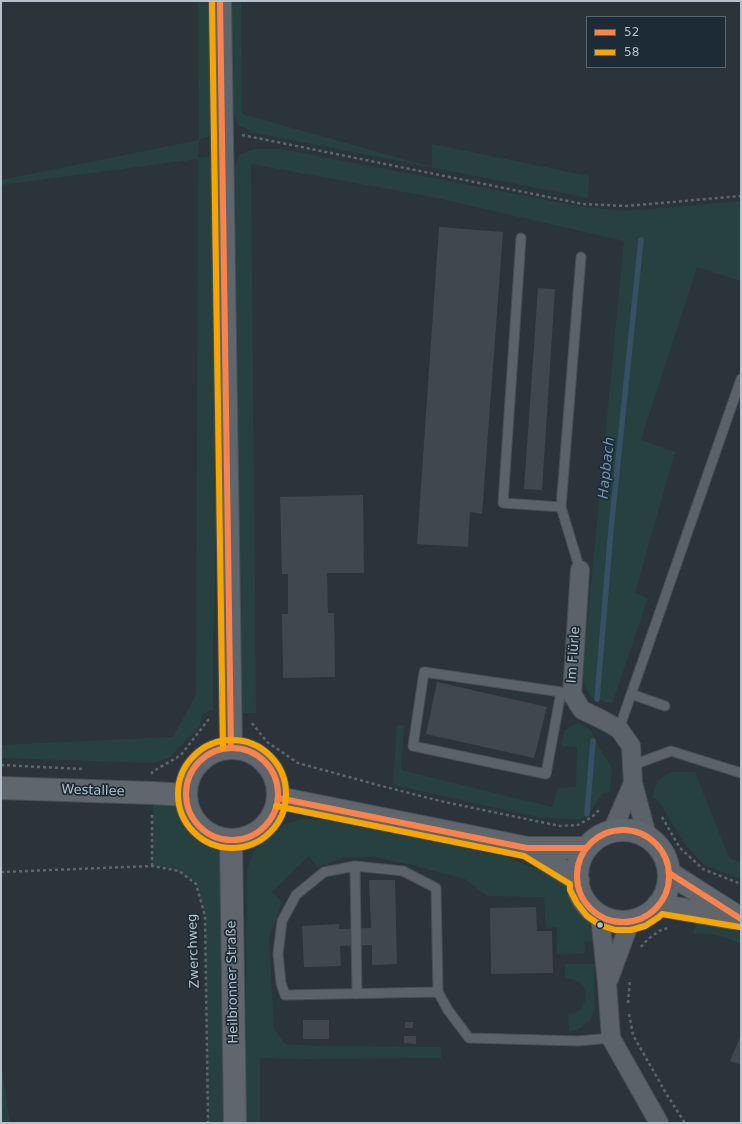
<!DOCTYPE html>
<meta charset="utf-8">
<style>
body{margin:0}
#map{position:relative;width:742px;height:1124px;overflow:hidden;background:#2b343b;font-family:"DejaVu Sans",sans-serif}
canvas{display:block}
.frame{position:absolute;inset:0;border:2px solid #b5c1cc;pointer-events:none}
.legend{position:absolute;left:586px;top:16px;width:140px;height:52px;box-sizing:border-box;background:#1d2b37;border:1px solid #5a6773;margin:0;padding:5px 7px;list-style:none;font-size:12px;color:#b5c1cc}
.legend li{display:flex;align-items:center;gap:8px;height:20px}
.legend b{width:20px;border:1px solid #5a6773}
</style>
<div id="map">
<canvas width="742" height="1124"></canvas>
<div class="frame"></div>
<ul class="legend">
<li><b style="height:5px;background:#f8844c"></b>52</li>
<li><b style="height:5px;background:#f7a600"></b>58</li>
</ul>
</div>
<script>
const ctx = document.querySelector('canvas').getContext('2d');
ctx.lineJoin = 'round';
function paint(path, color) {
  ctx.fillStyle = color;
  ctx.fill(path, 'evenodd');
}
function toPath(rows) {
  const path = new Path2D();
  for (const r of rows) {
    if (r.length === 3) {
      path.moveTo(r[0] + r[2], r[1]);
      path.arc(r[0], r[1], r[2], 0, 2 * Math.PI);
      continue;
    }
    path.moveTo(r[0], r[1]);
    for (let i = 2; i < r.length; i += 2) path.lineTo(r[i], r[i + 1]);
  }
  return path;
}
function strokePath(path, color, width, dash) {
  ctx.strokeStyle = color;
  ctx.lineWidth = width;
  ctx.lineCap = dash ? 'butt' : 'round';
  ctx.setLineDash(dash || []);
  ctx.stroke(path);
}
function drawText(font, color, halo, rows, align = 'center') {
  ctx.font = font + ' "DejaVu Sans",sans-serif';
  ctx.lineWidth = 3.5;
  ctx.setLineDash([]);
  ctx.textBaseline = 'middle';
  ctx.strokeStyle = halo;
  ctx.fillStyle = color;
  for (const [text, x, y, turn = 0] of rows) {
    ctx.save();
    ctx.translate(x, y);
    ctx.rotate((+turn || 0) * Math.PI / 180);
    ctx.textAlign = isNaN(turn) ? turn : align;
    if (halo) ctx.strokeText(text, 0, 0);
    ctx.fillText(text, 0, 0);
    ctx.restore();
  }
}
const green = toPath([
 [198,1,212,1,213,135,199,140,198,158,213,156,218,450,213,649,213,710,202,714,200,726,169,758,153,763,1,758,1,745,173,737,196,695,198,159,1,185,1,180,199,140],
 [230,1,241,1,242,114,432,167,432,144,589,176,588,198,255,133,238,125,231,105],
 [255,149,282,149,583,207,627,211,741,201,741,281,697,267,641,440,675,452,635,593,648,598,612,704,591,697,582,679,624,241,437,198,251,164,256,713,243,713,235,473,232,174,239,155],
 [577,723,591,730,595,741,612,768,610,792,603,793,590,812,580,820,537,817,393,785,397,725,404,725,401,770,552,807,558,788,576,787,577,747,561,746,565,730],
 [671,772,695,772,729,858,741,863,741,879,704,865,685,844,658,800,652,798,657,781],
 [153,793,186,795,189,811,199,826,212,836,231,840,235,1123,208,1123,205,916,197,884,179,871,152,866],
 [301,819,330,820,501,855,553,875,568,886,575,907,588,920,595,941,584,942,585,953,557,955,557,927,546,928,544,897,487,896,465,879,411,865,373,857,343,858,317,867,309,856,272,892,282,902,269,939,274,1029,285,1044,318,1046,441,1047,441,1058,301,1059,260,1058,260,1123,245,1123,247,870,253,853,263,841,281,826],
 [697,920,741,930,741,944,722,936,694,933],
 [565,964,595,964,594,981,595,1008,590,1020,581,1028,569,1032,568,1014,576,1013,581,1009,585,1001,586,994,583,985,575,980,565,978],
 [1,1063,10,1123,1,1123]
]);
const stream = toPath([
 [597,699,611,529,641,240],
 [587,814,593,741]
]);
const building = toPath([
 [439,227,503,232,482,514,470,512,468,547,417,544],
 [538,288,555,289,542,490,524,489],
 [363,495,364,573,327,573,328,613,334,613,335,677,283,678,282,614,288,614,288,574,282,574,280,497],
 [437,682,547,707,534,758,426,734],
 [369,880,395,880,397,964,372,965,372,945,340,946,341,966,304,967,302,926,339,924,339,929,371,928],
 [536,907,537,931,552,931,553,973,491,974,490,908],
 [303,1020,329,1020,329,1039,303,1039],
 [405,1022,413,1022,413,1028,405,1028],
 [741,1035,741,1065,730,1061],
 [404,1036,416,1036,416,1044,404,1043]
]);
const path = toPath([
 [242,135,583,204,626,206,741,196],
 [252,723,267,742,298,763,378,785,440,801,560,826,578,825,592,817,601,808],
 [1,765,82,769],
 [152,774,152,772,181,755,208,720,211,720],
 [662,817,680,848,703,869,741,884],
 [152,866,152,813],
 [1,872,152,866,179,871,196,884,205,916,208,1123],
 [641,947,648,939,659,931,668,928],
 [628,1003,630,979],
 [629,1014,633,1035,667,1095,685,1123]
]);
const lane = toPath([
 [521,238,503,503,561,507,580,570],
 [561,507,581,257],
 [561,692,546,774,413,746,424,672,561,692,572,694],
 [631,694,665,706],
 [619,729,741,379],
 [633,765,671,751,741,773],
 [355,866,357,994],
 [438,992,285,995,281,983,278,954,282,921,296,895,324,872,355,866,403,871,436,888,438,992,448,1010,469,1038,578,1041,611,1038]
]);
const street = toPath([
 [580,570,572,694,582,710,601,719,619,729,631,746,633,783,647,836],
 [612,831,633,783],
 [600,916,607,983,611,1038,659,1123],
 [609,979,630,922]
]);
const secondary = toPath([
 [220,1,231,748],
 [232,794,46],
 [1,788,153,793,186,795],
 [278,798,473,837,527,848,586,848],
 [623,876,46],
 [231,840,235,1123],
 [527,848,578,880],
 [669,873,741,919],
 [658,905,732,918]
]);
const bus1 = toPath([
 [220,1,231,748],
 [232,794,46],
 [278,798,527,848,586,848],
 [623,876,46],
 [669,873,741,919]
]);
const bus2 = toPath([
 [212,1,223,748],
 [232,794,54],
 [276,806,524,856,570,884,570,890,577,903,587,916,600,925,615,930,631,930,645,926,659,917,662,914,740,927]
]);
const markers = [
 [600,925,3.5,"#b5c1cc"]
];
const streetNames = [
 ["Im Flürle",574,655,-86],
 ["Westallee",93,791,2],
 ["Zwerchweg",194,951,-92],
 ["Heilbronner Straße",233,982,-91]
];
const waterNames = [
 ["Hapbach",607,468,-84]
];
paint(green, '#274141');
strokePath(stream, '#365166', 5.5);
paint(building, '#40484e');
strokePath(lane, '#495055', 11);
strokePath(street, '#495055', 20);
strokePath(secondary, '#495055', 24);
strokePath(path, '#5f666c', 2.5, [3, 3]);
strokePath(lane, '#5c6269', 9);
strokePath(street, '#5c6269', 18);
strokePath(secondary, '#60666e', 22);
strokePath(bus1, '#f8844c', 6);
strokePath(bus2, '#f7a600', 6);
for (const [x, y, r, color] of markers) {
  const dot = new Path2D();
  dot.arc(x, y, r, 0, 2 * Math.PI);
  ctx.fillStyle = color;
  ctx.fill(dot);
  strokePath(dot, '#1d2b37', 1.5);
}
drawText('13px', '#b5c1cc', '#1d2b37', streetNames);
drawText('italic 14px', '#7496b1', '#1d2b37', waterNames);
</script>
